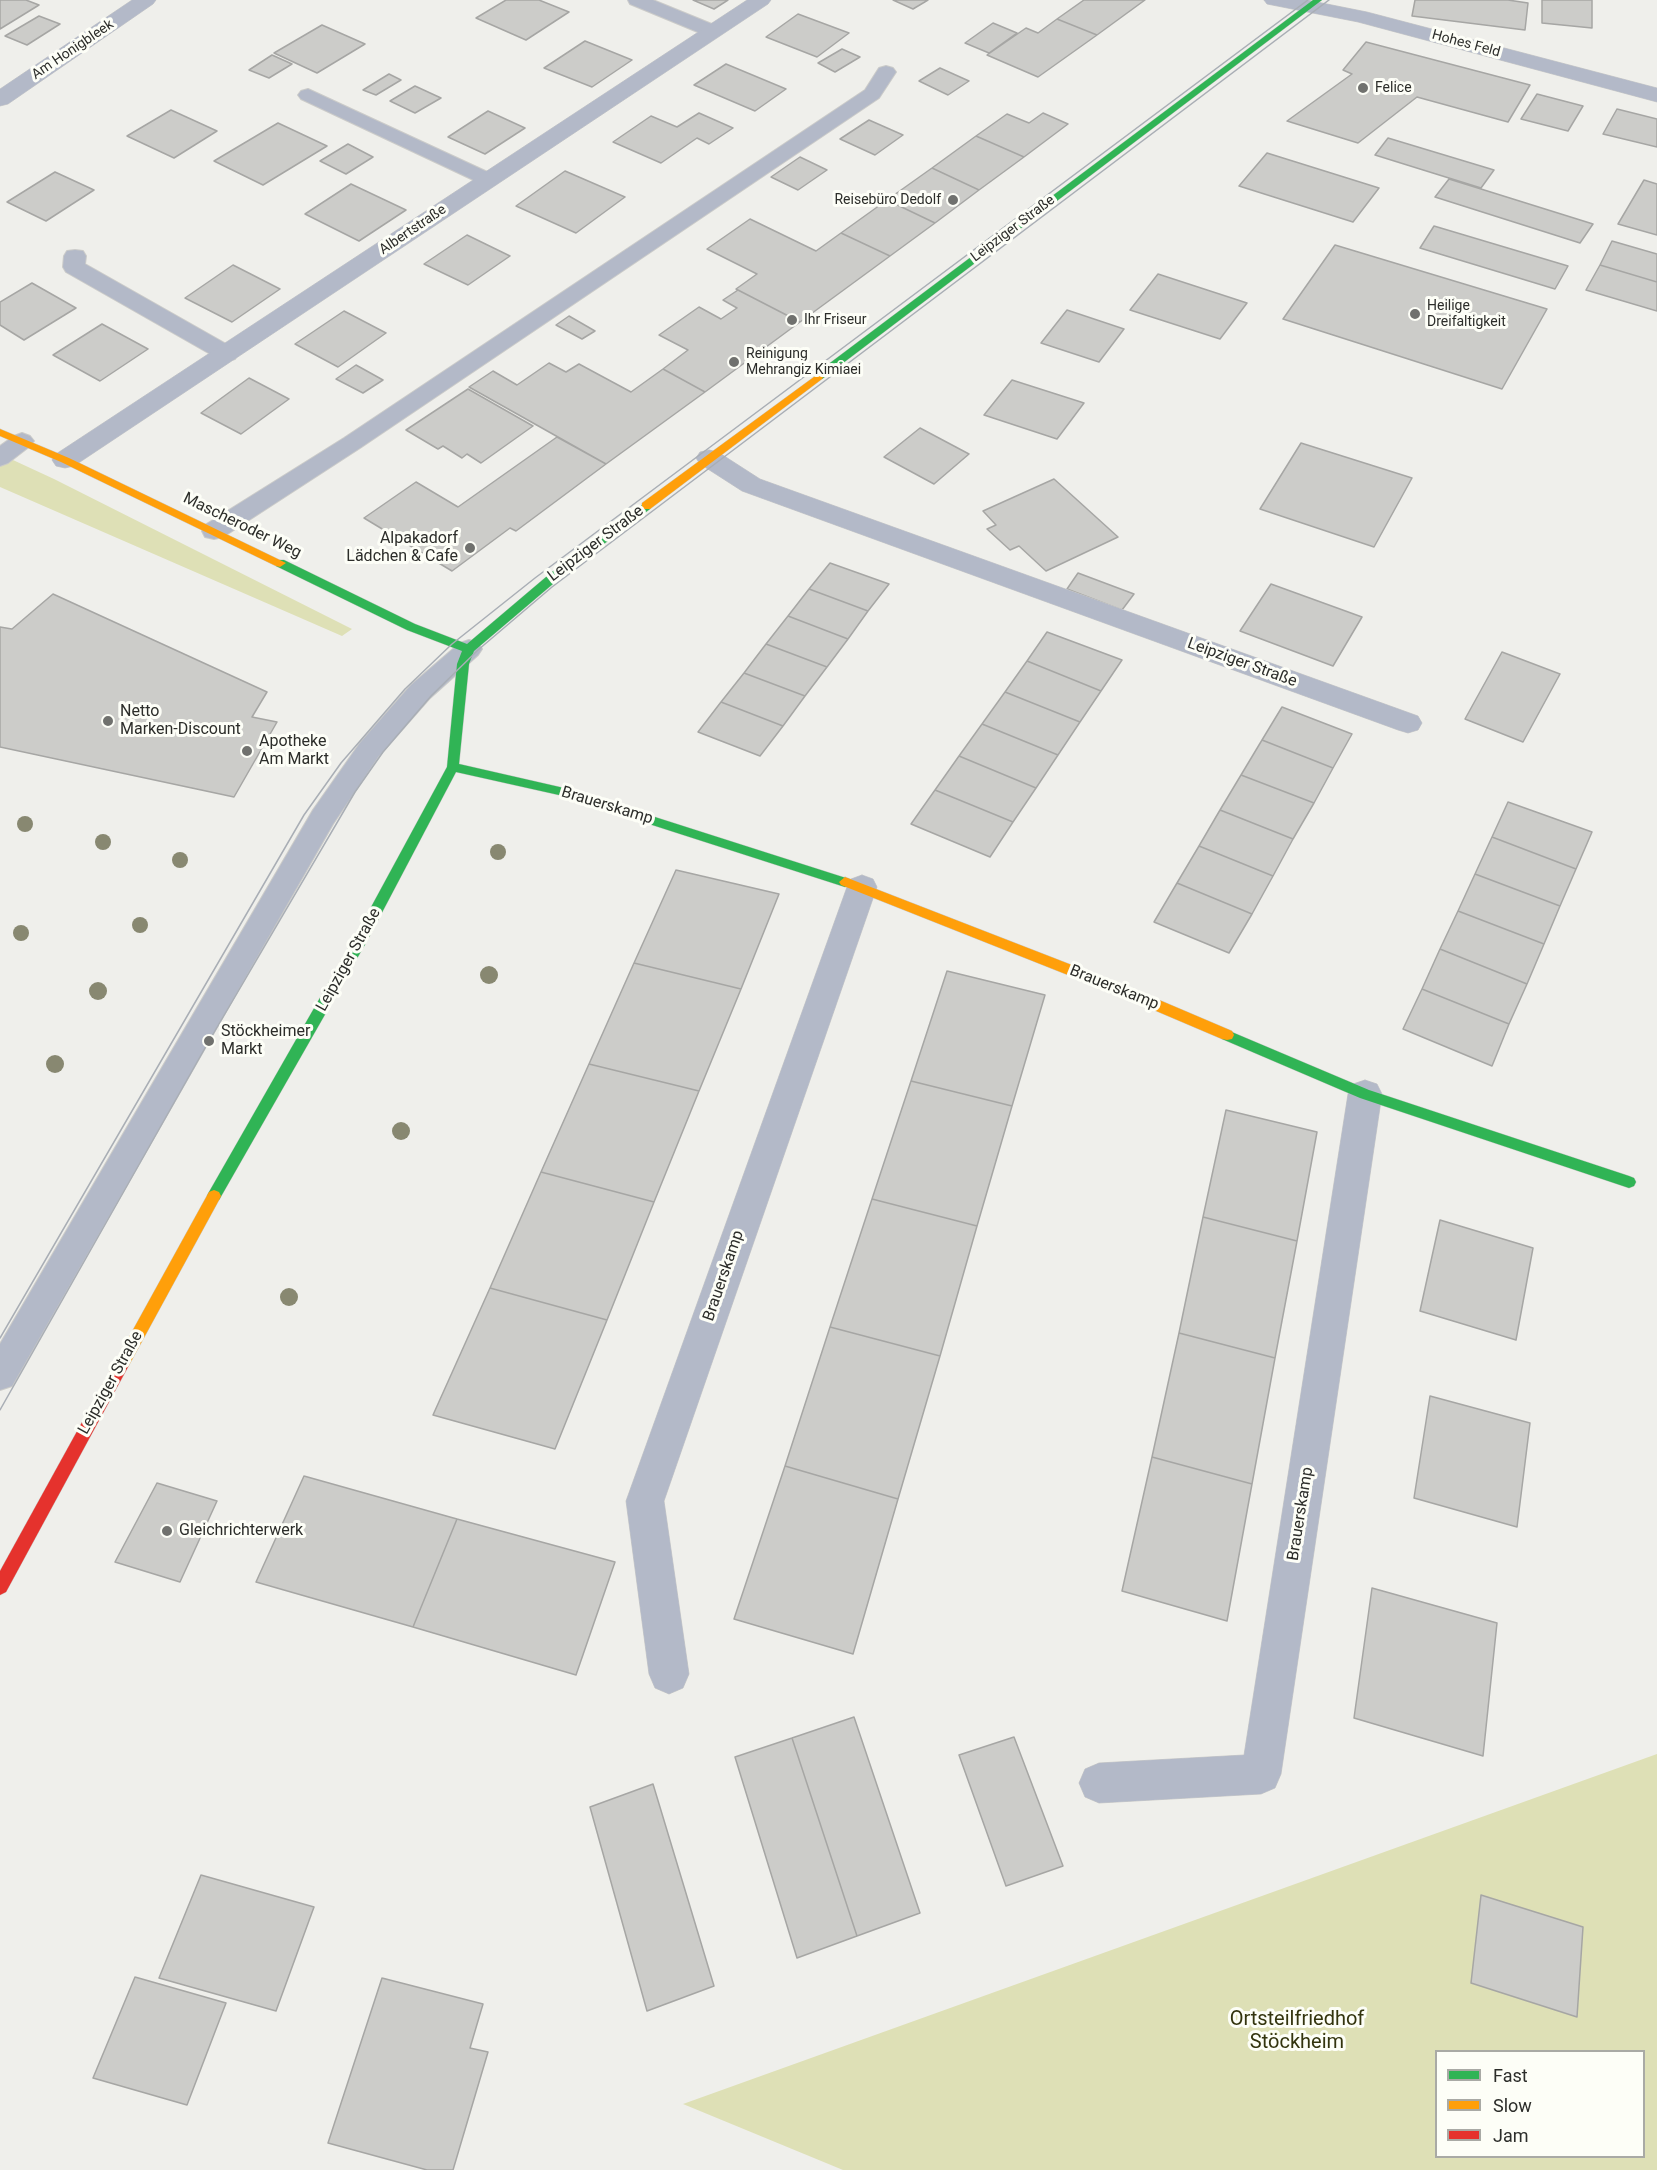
<!DOCTYPE html>
<meta charset="utf-8">
<style>
body{margin:0}
#map{position:relative;width:1657px;height:2170px;overflow:hidden;background:#efefeb;font-family:Roboto,sans-serif}
canvas{display:block}
.legend{position:absolute;left:1435px;top:2050px;width:210px;height:108px;box-sizing:border-box;background:#fdfef7;border:2px solid #a9aaa5;margin:0;padding:8px 10px;list-style:none;font-size:18px;color:#2c2d2a}
.legend li{display:flex;align-items:center;gap:12px;height:30px}
.legend b{width:30px;border:2px solid #a9aaa5}
</style>
<div id="map">
<canvas width="1657" height="2170"></canvas>
<ul class="legend">
<li><b style="height:8px;background:#30b455"></b>Fast</li>
<li><b style="height:8px;background:#ff9f0a"></b>Slow</li>
<li><b style="height:8px;background:#e5322d"></b>Jam</li>
</ul>
</div>
<script>
const ctx = document.querySelector('canvas').getContext('2d');
ctx.lineJoin = 'round';
function paint(path, color) {
  ctx.fillStyle = color;
  ctx.fill(path, 'evenodd');
}
function toPath(rows) {
  const path = new Path2D();
  for (const r of rows) {
    path.moveTo(r[0], r[1]);
    for (let i = 2; i < r.length; i += 2) path.lineTo(r[i], r[i + 1]);
  }
  return path;
}
function strokePath(path, color, width, dash) {
  ctx.strokeStyle = color;
  ctx.lineWidth = width;
  ctx.lineCap = dash ? 'butt' : 'round';
  ctx.setLineDash(dash || []);
  ctx.stroke(path);
}
function drawText(font, color, halo, rows, align = 'center') {
  ctx.font = font + ' Roboto,sans-serif';
  ctx.lineWidth = 6;
  ctx.setLineDash([]);
  ctx.textBaseline = 'middle';
  ctx.strokeStyle = halo;
  ctx.fillStyle = color;
  for (const [text, x, y, turn = 0] of rows) {
    ctx.save();
    ctx.translate(x, y);
    ctx.rotate((+turn || 0) * Math.PI / 180);
    ctx.textAlign = isNaN(turn) ? turn : align;
    if (halo) ctx.strokeText(text, 0, 0);
    ctx.fillText(text, 0, 0);
    ctx.restore();
  }
}
const green = toPath([
 [0,454,54,479,352,629,342,636,0,487],
 [1657,1754,1657,2170,843,2170,683,2104],
 [1436,2052,1644,2052,1644,2156,1436,2156]
]);
const building = toPath([
 [0,0,26,0,39,5,0,29,0,0],
 [506,0,539,0,569,12,526,40,476,18,506,0],
 [693,0,728,0,714,9,693,0],
 [893,0,928,0,913,9,893,0],
 [1084,0,1145,0,1097,35,1057,19,1084,0],
 [1415,0,1508,0,1528,3,1525,30,1412,16,1415,0],
 [1542,0,1592,0,1592,28,1542,23,1542,0],
 [798,14,849,33,817,57,766,37,798,14],
 [39,16,60,24,27,45,5,36,39,16],
 [1057,19,1097,35,1038,77,987,55,1026,28,1038,33,1057,19],
 [993,23,1017,33,989,53,965,43,993,23],
 [322,25,365,44,317,73,274,53,322,25],
 [585,41,632,60,592,87,544,68,585,41],
 [1366,42,1530,85,1508,122,1417,97,1358,143,1287,121,1352,74,1343,70,1366,42],
 [842,49,860,57,835,72,818,63,842,49],
 [272,55,292,64,269,78,249,70,272,55],
 [726,64,786,89,755,111,694,85,726,64],
 [940,68,969,81,948,95,919,81,940,68],
 [389,74,401,80,376,95,363,90,389,74],
 [415,86,441,98,415,113,390,101,415,86],
 [1537,94,1583,106,1568,131,1521,119,1537,94],
 [1617,109,1657,119,1657,147,1603,134,1617,109],
 [171,110,217,131,174,158,127,136,171,110],
 [488,111,525,128,485,154,448,137,488,111],
 [699,113,733,128,709,144,697,138,661,163,613,142,651,116,677,127,699,113],
 [1043,113,1068,124,1024,157,976,136,1007,114,1029,123,1043,113],
 [869,120,903,135,875,155,840,139,869,120],
 [278,123,327,146,263,185,214,161,278,123],
 [976,136,1024,157,979,190,932,168,976,136],
 [1388,138,1494,170,1481,188,1375,155,1388,138],
 [348,144,373,157,346,174,320,161,348,144],
 [1267,153,1379,188,1353,222,1239,186,1267,153],
 [800,157,827,170,798,190,771,177,800,157],
 [932,168,979,190,935,223,887,200,932,168],
 [565,171,625,197,576,233,516,206,565,171],
 [55,172,94,190,46,221,7,202,55,172],
 [1449,179,1593,224,1580,243,1435,197,1449,179],
 [1644,180,1657,184,1657,235,1618,224,1644,180],
 [351,184,406,210,359,241,305,214,351,184],
 [887,200,935,223,890,256,841,233,887,200],
 [750,219,816,251,841,233,890,256,800,322,736,289,757,274,707,249,750,219],
 [1434,226,1568,266,1555,289,1420,248,1434,226],
 [467,235,510,256,468,285,424,264,467,235],
 [1612,241,1657,254,1657,282,1600,265,1612,241],
 [1335,245,1547,309,1502,389,1283,319,1335,245],
 [233,265,280,289,232,322,185,298,233,265],
 [1600,265,1657,282,1657,311,1586,290,1600,265],
 [1158,274,1247,303,1220,339,1130,310,1158,274],
 [32,283,76,308,24,340,0,325,0,302,32,283],
 [738,290,800,322,705,392,663,369,688,350,659,335,699,307,721,319,737,308,723,300,738,290],
 [1067,310,1124,329,1099,362,1041,343,1067,310],
 [344,311,386,333,338,367,295,344,344,311],
 [569,316,595,331,582,339,556,325,569,316],
 [102,324,148,349,100,381,53,355,102,324],
 [549,363,566,372,579,364,631,392,663,369,705,392,606,464,469,387,493,371,517,385,549,363],
 [356,365,383,380,363,393,336,379,356,365],
 [249,378,289,399,241,434,201,413,249,378],
 [1012,380,1084,403,1057,439,984,415,1012,380],
 [468,389,533,426,481,463,467,454,462,458,443,446,438,449,406,430,468,389],
 [920,428,969,454,934,484,884,457,920,428],
 [557,437,606,464,516,531,510,528,452,571,364,518,416,482,458,507,557,437],
 [1301,443,1412,478,1374,547,1260,509,1301,443],
 [1054,479,1118,537,1046,571,1019,546,1010,550,987,529,996,525,983,511,1054,479],
 [830,563,889,584,868,611,809,589,830,563],
 [1078,573,1134,594,1122,610,1067,589,1078,573],
 [1271,584,1362,617,1333,666,1240,631,1271,584],
 [809,589,868,611,848,639,788,616,809,589],
 [53,594,267,692,252,717,277,722,234,797,0,747,0,627,12,629,53,594],
 [788,616,848,639,827,667,766,644,788,616],
 [1047,632,1122,660,1101,691,1027,661,1047,632],
 [766,644,827,667,805,696,744,673,766,644],
 [1502,652,1560,674,1523,742,1465,719,1502,652],
 [1027,661,1101,691,1080,722,1005,692,1027,661],
 [744,673,805,696,783,726,721,702,744,673],
 [1005,692,1080,722,1058,755,982,724,1005,692],
 [721,702,783,726,760,756,698,732,721,702],
 [1282,707,1352,734,1333,768,1262,740,1282,707],
 [982,724,1058,755,1036,788,959,756,982,724],
 [1262,740,1333,768,1314,803,1241,775,1262,740],
 [959,756,1036,788,1013,822,935,790,959,756],
 [1241,775,1314,803,1293,839,1220,810,1241,775],
 [935,790,1013,822,990,857,911,824,935,790],
 [1508,802,1592,832,1576,869,1492,837,1508,802],
 [1220,810,1293,839,1273,876,1199,846,1220,810],
 [1492,837,1576,869,1560,906,1475,874,1492,837],
 [1199,846,1273,876,1252,914,1177,883,1199,846],
 [676,870,779,894,741,989,634,963,676,870],
 [1475,874,1560,906,1544,944,1458,911,1475,874],
 [1177,883,1252,914,1229,953,1154,922,1177,883],
 [1458,911,1544,944,1527,984,1440,949,1458,911],
 [1440,949,1527,984,1509,1024,1422,989,1440,949],
 [634,963,741,989,699,1091,589,1064,634,963],
 [947,971,1045,995,1012,1106,911,1081,947,971],
 [1422,989,1509,1024,1492,1066,1403,1029,1422,989],
 [589,1064,699,1091,654,1202,541,1172,589,1064],
 [911,1081,1012,1106,977,1226,872,1199,911,1081],
 [1226,1110,1317,1132,1297,1241,1203,1217,1226,1110],
 [541,1172,654,1202,607,1320,490,1288,541,1172],
 [872,1199,977,1226,940,1356,830,1327,872,1199],
 [1203,1217,1297,1241,1275,1358,1179,1333,1203,1217],
 [1440,1220,1533,1248,1516,1340,1420,1311,1440,1220],
 [490,1288,607,1320,555,1449,433,1415,490,1288],
 [830,1327,940,1356,898,1499,785,1466,830,1327],
 [1179,1333,1275,1358,1252,1484,1152,1457,1179,1333],
 [1430,1396,1530,1423,1517,1527,1414,1498,1430,1396],
 [1152,1457,1252,1484,1227,1621,1122,1591,1152,1457],
 [785,1466,898,1499,853,1654,734,1619,785,1466],
 [304,1476,457,1519,413,1627,256,1582,304,1476],
 [157,1483,217,1501,180,1582,115,1562,157,1483],
 [457,1519,615,1562,576,1675,413,1627,457,1519],
 [1372,1588,1497,1623,1483,1756,1354,1718,1372,1588],
 [854,1717,920,1913,857,1936,792,1738,854,1717],
 [1014,1737,1063,1866,1006,1886,959,1755,1014,1737],
 [792,1738,857,1936,797,1958,735,1757,792,1738],
 [653,1784,714,1986,647,2011,590,1807,653,1784],
 [201,1875,314,1907,276,2011,159,1978,201,1875],
 [1481,1895,1583,1927,1577,2017,1471,1983,1481,1895],
 [135,1977,226,2003,187,2105,93,2078,135,1977],
 [382,1978,483,2004,470,2048,488,2052,453,2170,427,2170,328,2143,382,1978]
]);
const lane = toPath([
 [628,0,653,0,719,27,722,31,719,35,705,35,630,4,628,0],
 [886,66,893,68,896,72,879,98,360,448,223,537,214,539,205,537,202,531,205,525,344,438,865,90,879,68,886,66],
 [308,89,496,176,499,180,496,184,489,186,482,184,301,99,298,95,301,91,308,89],
 [75,250,83,251,86,256,85,264,235,349,238,354,235,359,227,361,219,359,66,272,63,267,64,256,67,251,75,250],
 [22,433,30,436,34,441,30,446,8,463,0,466,0,446,14,436,22,433],
 [469,640,478,643,482,649,478,655,429,699,378,757,333,824,12,1386,0,1390,0,1344,313,810,360,743,411,685,460,643,469,640]
]);
const street = toPath([
 [132,0,156,0,153,4,8,104,0,106,0,89,132,0],
 [747,0,771,0,768,4,74,466,65,468,56,466,52,460,56,454,747,0],
 [1264,0,1307,0,1367,12,1657,88,1657,102,1358,22,1267,4,1264,0],
 [709,450,718,452,760,479,1418,716,1422,723,1418,730,1408,733,1398,730,742,491,700,464,696,458,700,452,709,450],
 [862,875,873,879,877,887,664,1501,689,1674,683,1688,669,1694,655,1688,649,1674,626,1501,847,887,851,879,862,875],
 [1365,1080,1377,1084,1382,1094,1281,1774,1275,1788,1261,1794,1099,1803,1085,1797,1079,1783,1085,1769,1099,1763,1244,1755,1348,1094,1353,1084,1365,1080]
]);
const fast = toPath([
 [1313,0,1322,0,822,379,814,379,814,375,1313,0],
 [646,502,651,506,650,509,567,572,474,651,469,664,459,764,564,788,849,879,851,882,849,885,845,887,559,795,456,772,367,941,219,1200,214,1202,209,1200,207,1196,209,1192,357,933,447,767,457,664,462,651,407,630,276,566,276,560,284,560,415,624,467,644,559,566,646,502],
 [1227,1030,1369,1090,1629,1176,1634,1178,1636,1182,1634,1186,1629,1188,1360,1098,1222,1039,1220,1035,1222,1031,1227,1030]
]);
const slow = toPath([
 [818,374,823,377,822,379,650,509,642,509,642,503,818,374],
 [0,429,69,458,286,563,280,567,276,566,61,462,0,436,0,429],
 [845,877,1131,988,1232,1031,1234,1035,1232,1039,1227,1040,1222,1039,1121,996,841,885,839,882,845,877],
 [214,1190,219,1192,221,1196,219,1200,128,1367,123,1369,118,1367,116,1362,118,1357,209,1192,214,1190]
]);
const jam = toPath([
 [123,1355,128,1357,130,1362,128,1367,6,1592,0,1595,0,1571,118,1357,123,1355]
]);
const tram = toPath([
 [0,1338,304,815,341,763,405,689,452,644,535,578,1308,0],
 [0,1410,209,1041,355,792,383,752,431,696,478,650,552,587,1329,0]
]);
const trees = [
 [25,824,8],
 [103,842,8],
 [498,852,8],
 [180,860,8],
 [140,925,8],
 [21,933,8],
 [489,975,9],
 [98,991,9],
 [55,1064,9],
 [401,1131,9],
 [289,1297,9]
];
const markers = [
 [1363,88,6,"#70716e"],
 [953,200,6,"#70716e"],
 [1415,314,6,"#70716e"],
 [792,320,6,"#70716e"],
 [734,362,6,"#70716e"],
 [470,548,6,"#70716e"],
 [108,721,6,"#70716e"],
 [247,751,6,"#70716e"],
 [209,1041,6,"#70716e"],
 [167,1531,6,"#70716e"]
];
const farStreetnames = [
 ["Hohes Feld",1466,44,15],
 ["Am Honigbleek",73,50,-34],
 ["Leipziger Straße",1013,229,-37],
 ["Albertstraße",413,230,-34]
];
const farPoinames = [
 ["Felice",1375,88],
 ["Reisebüro Dedolf",941,200,"right"],
 ["Heilige",1427,306],
 ["Dreifaltigkeit",1427,322],
 ["Ihr Friseur",804,320],
 ["Reinigung",746,354],
 ["Mehrangiz Kimiaei",746,370]
];
const streetNames = [
 ["Mascheroder Weg",242,526,26],
 ["Leipziger Straße",596,544,-37],
 ["Leipziger Straße",1242,663,20],
 ["Brauerskamp",607,806,17],
 ["Leipziger Straße",349,960,-61],
 ["Brauerskamp",1114,988,22],
 ["Brauerskamp",724,1276,-71],
 ["Leipziger Straße",111,1383,-61],
 ["Brauerskamp",1301,1514,-81]
];
const poiNames = [
 ["Alpakadorf",458,539,"right"],
 ["Lädchen & Cafe",458,557,"right"],
 ["Netto",120,712],
 ["Marken-Discount",120,730],
 ["Apotheke",259,742],
 ["Am Markt",259,760],
 ["Stöckheimer",221,1032],
 ["Markt",221,1050],
 ["Gleichrichterwerk",179,1531]
];
const nearParknames = [
 ["Ortsteilfriedhof",1297,2020],
 ["Stöckheim",1297,2043]
];
paint(green, '#dee0b6');
paint(building, '#ccccc9');
strokePath(building, '#a6a6a4', 1.5);
strokePath(lane, '#cbcbc9', 2);
strokePath(street, '#cbcbc9', 1);
strokePath(fast, '#cbcbc9', 1);
strokePath(slow, '#cbcbc9', 1);
strokePath(jam, '#cbcbc9', 1);
paint(lane, '#b3b9c8');
paint(street, '#b3b9c8');
paint(fast, '#30b455');
paint(slow, '#ff9f0a');
paint(jam, '#e5322d');
strokePath(tram, '#a9aeb5', 1.5);
ctx.fillStyle = '#888871';
for (const [x, y, r] of trees) {
  ctx.beginPath();
  ctx.arc(x, y, r, 0, 2 * Math.PI);
  ctx.fill();
}
for (const [x, y, r, color] of markers) {
  const dot = new Path2D();
  dot.arc(x, y, r, 0, 2 * Math.PI);
  ctx.fillStyle = color;
  ctx.fill(dot);
  strokePath(dot, '#fdfef7', 2);
}
drawText('14px', '#2c2d2a', '#fdfef7', farStreetnames);
drawText('14px', '#2c2d2a', '#fdfef7', farPoinames, 'left');
drawText('16px', '#2c2d2a', '#fdfef7', streetNames);
drawText('16px', '#2c2d2a', '#fdfef7', poiNames, 'left');
drawText('20px', '#33340e', '#fdfef7', nearParknames);
</script>
